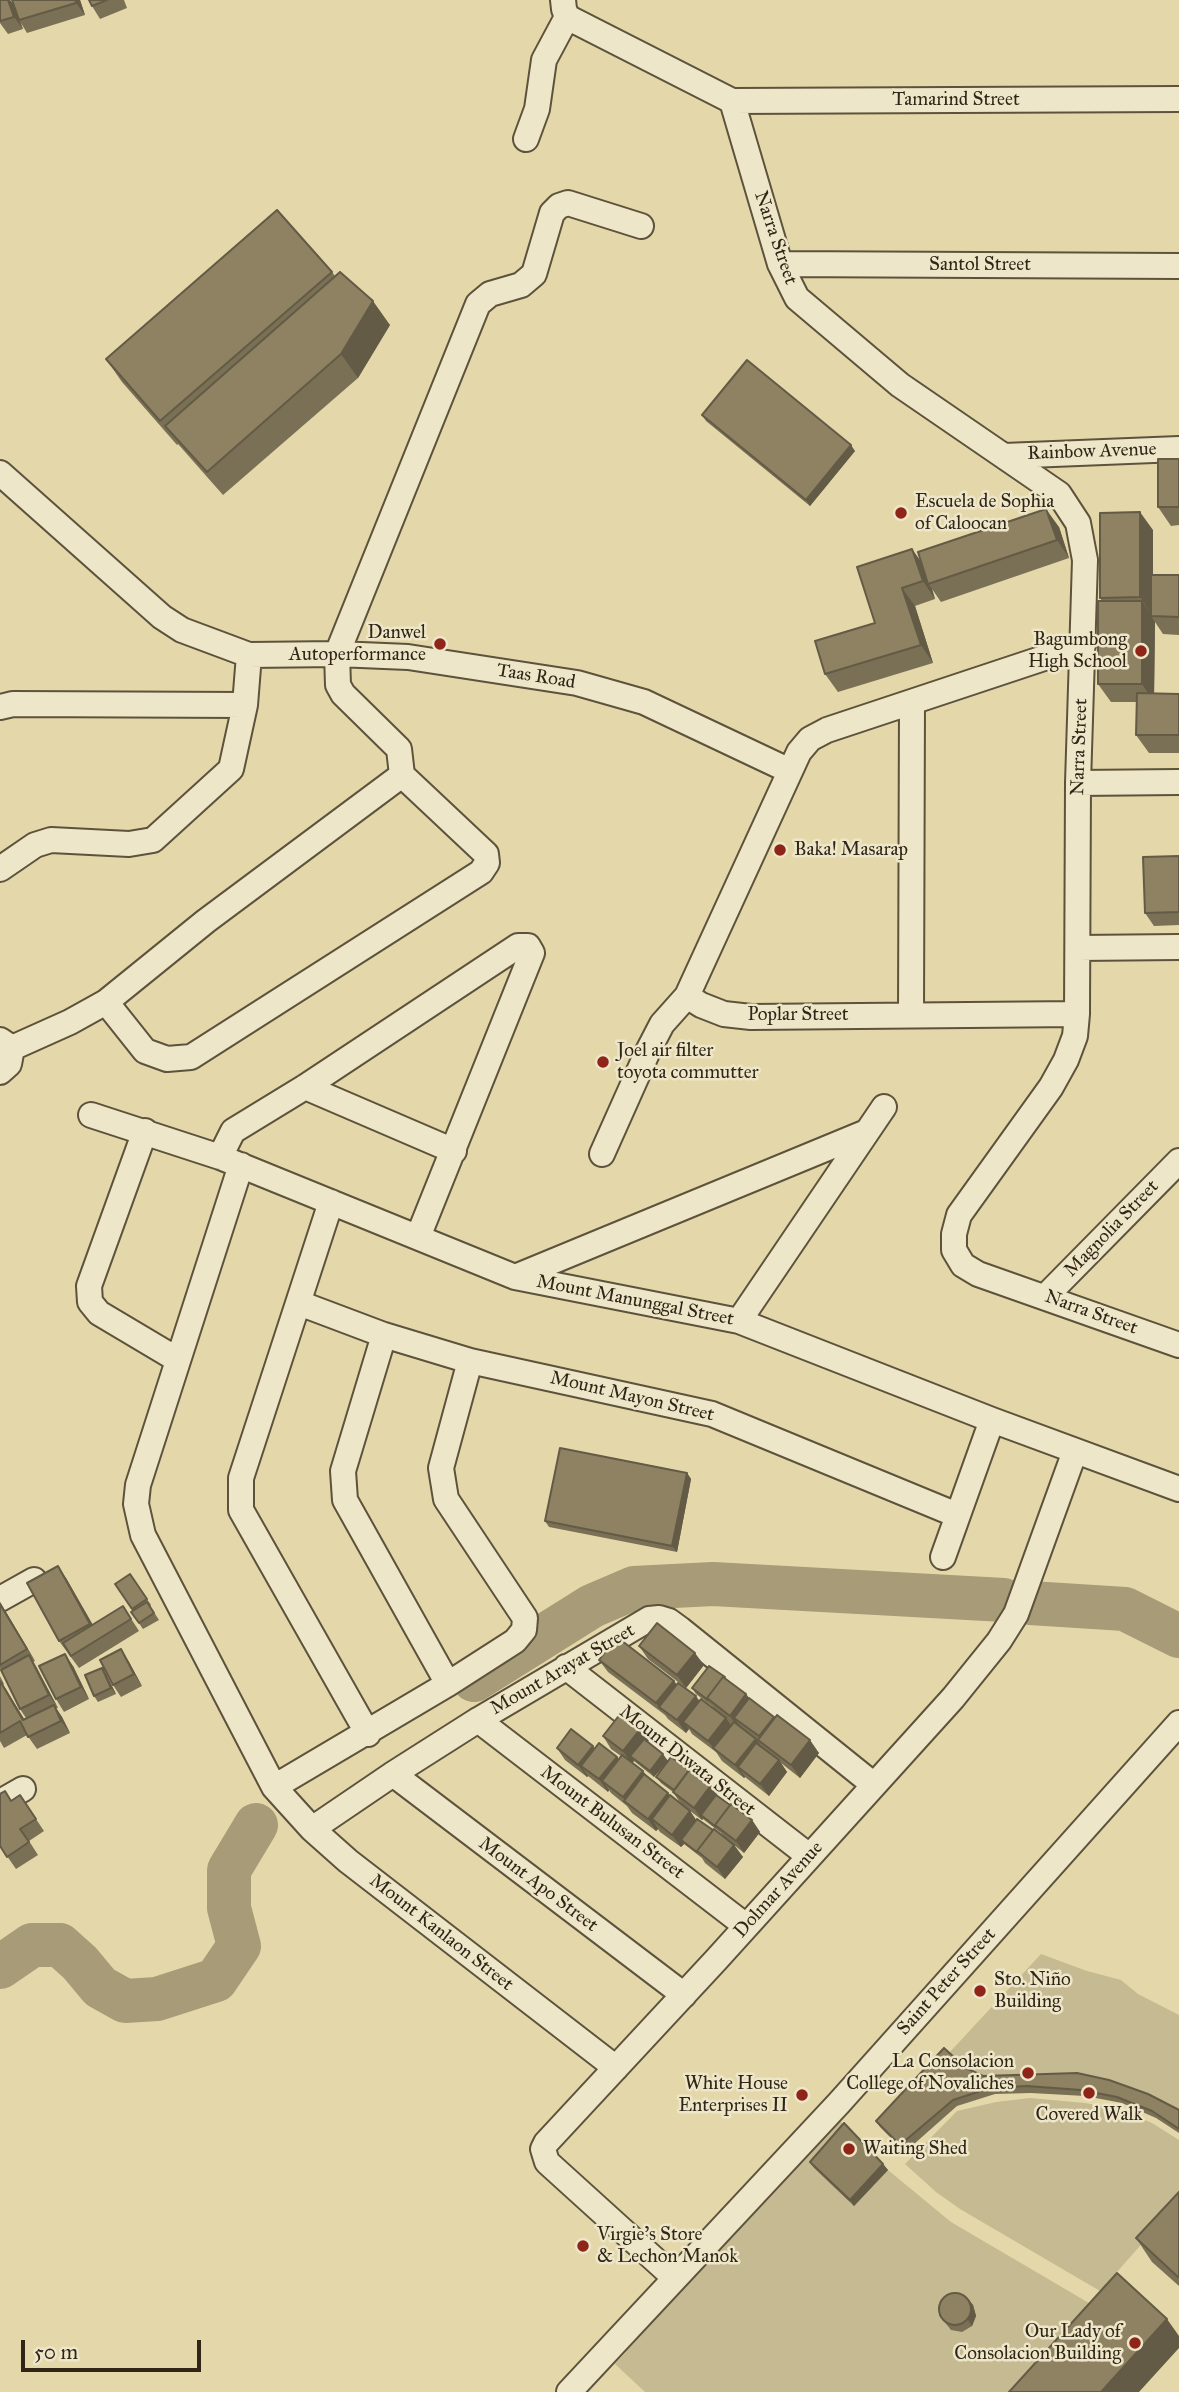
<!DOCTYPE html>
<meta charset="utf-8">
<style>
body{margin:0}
#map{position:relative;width:1179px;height:2392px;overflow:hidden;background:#e4d8aa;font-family:"IM FELL Great Primer",serif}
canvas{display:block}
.scale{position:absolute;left:21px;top:2340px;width:180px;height:32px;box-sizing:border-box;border:4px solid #302517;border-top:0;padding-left:9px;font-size:21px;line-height:24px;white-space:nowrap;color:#302517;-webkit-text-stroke:5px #ede6c8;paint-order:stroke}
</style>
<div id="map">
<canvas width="1179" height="2392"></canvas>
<div class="scale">50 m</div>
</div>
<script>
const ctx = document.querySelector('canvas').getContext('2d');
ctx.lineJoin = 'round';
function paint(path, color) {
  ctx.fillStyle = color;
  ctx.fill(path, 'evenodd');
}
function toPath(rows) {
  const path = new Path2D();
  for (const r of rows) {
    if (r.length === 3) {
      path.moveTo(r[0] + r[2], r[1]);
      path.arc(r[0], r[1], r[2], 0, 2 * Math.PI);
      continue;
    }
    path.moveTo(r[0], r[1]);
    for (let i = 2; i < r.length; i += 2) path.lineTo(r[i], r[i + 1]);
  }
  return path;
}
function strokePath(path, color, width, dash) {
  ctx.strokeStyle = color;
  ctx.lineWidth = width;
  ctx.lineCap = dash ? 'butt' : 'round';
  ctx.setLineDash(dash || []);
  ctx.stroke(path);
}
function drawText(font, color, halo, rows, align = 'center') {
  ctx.font = font + ' "IM FELL Great Primer",serif';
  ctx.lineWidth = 5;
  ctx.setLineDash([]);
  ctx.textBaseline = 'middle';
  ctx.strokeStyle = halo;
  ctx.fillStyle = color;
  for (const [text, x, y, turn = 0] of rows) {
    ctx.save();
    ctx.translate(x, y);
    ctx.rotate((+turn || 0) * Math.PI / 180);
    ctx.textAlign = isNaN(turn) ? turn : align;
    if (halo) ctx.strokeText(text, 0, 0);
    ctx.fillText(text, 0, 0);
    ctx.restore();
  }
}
const green = toPath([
 [1041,1954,1087,1971,1121,1980,1138,1994,1179,2015,1179,2114,1152,2100,988,2082,970,2074,948,2054],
 [1030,2098,1085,2103,1119,2109,1152,2123,1179,2140,1179,2202,1100,2291,960,2209,936,2192,905,2164,957,2111,996,2102],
 [837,2118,848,2129,814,2168,854,2205,888,2170,951,2222,1089,2303,1012,2392,645,2392,615,2364]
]);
const river = toPath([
 [1030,1603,1125,1609,1179,1636],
 [474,1680,592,1606,634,1588,713,1584,1004,1600],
 [0,1967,32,1945,60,1945,80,1963,100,1987,125,2001,157,1999,216,1980,239,1946,229,1908,229,1870,256,1825]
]);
const minor = toPath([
 [563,0,564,9,567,17,732,101,780,264,797,298,900,385,1059,494,1078,523,1085,560,1078,783,1077,1014,1075,1036,1066,1060,1051,1087,959,1215,954,1234,954,1250,963,1265,978,1274,1179,1345],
 [732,101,1179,99],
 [526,139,537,109,544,60,567,17],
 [780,264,1179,266],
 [1004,456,1179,449],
 [0,473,162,617,182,630,249,655,337,654,408,657,577,683,644,702,790,771],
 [0,707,13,704,245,705],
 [1078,783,1179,782],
 [0,869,35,845,51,840,129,844,153,840,231,769,245,705,249,655],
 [1078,948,1179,947],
 [687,996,701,1005,724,1014,751,1017,1077,1014],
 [106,1002,145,1051,167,1059,191,1057,481,872,487,863,486,854,402,775,399,749,343,694,338,685,337,654,478,304,490,294,521,285,534,274,552,213,559,206,568,203,641,226],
 [911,1014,912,703],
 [0,1040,12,1048,70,1022,106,1002,206,921,402,775],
 [0,1072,9,1064,12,1048],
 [305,1087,454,1151],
 [91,1115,220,1157,515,1277,739,1321,992,1420,1179,1489],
 [145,1131,89,1286,90,1302,99,1313,178,1360],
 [602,1154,648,1051,662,1024,687,996,799,752,810,739,827,730,1083,645],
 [220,1157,233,1131,305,1087,518,946,528,946,532,953,418,1237],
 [241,1165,138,1485,136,1504,143,1535,274,1787,312,1829,348,1861,616,2068],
 [331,1202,241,1478,241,1510,368,1734],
 [515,1277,864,1133],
 [1045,1297,1179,1161],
 [299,1303,384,1335,470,1361,712,1414,957,1515],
 [739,1321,884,1107],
 [384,1335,343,1471,345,1500,448,1684],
 [943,1557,992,1420],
 [0,1599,34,1580],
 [566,1667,809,1856],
 [478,1720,746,1926],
 [393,1774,684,1995],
 [274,1787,448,1684,515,1641,524,1630,525,1618,446,1499,441,1468,470,1361],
 [0,1802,23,1789],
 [312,1829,393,1774,478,1720,649,1619,659,1618,669,1621,680,1629,874,1785],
 [675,2278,547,2162,543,2149,546,2143,716,1960,953,1698,999,1641,1016,1614,1075,1451],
 [569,2392,839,2103,1179,1723]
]);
const wall = toPath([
 [0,0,10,0,14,6,12,0,80,0,85,15,27,33,21,23,23,29,8,34,0,23],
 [89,0,124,0,127,8,100,19,92,6],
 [332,272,335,276,390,325,358,378,223,495,178,444,177,445,122,382,106,359],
 [702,415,855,451,810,506,706,421],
 [1179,459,1179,525,1171,526,1158,507],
 [1059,527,1069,558,941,602,932,589,935,599,915,606,933,663,838,692,825,674,875,623,920,561],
 [1153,530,1153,575,1179,575,1179,635,1163,634,1155,622,1154,694,1179,694,1179,753,1149,753,1136,735,1137,702,1111,702,1098,684,1102,601,1100,598],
 [1179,856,1179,925,1154,926,1145,913],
 [687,1473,691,1479,677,1552,549,1527,545,1521],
 [130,1574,151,1605,150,1606,159,1620,143,1629,131,1612,133,1611,115,1584],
 [66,1578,93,1625,123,1606,139,1631,79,1668,59,1641],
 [0,1602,35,1661,33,1662,58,1708,56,1708,62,1717,70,1733,37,1749,27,1735,4,1748,0,1741,0,1676,4,1684,3,1685,24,1719,26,1718,20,1709,0,1668],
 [639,1646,704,1665,686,1688,648,1659],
 [121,1649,129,1662,142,1686,121,1697,113,1685],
 [599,1660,674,1681,677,1685,699,1701,715,1710,712,1706,696,1694,692,1688,746,1694,749,1698,819,1753,800,1778,781,1763,787,1772,769,1796,745,1777,744,1778,722,1761,716,1752,692,1734,689,1729,686,1733,668,1719,665,1715,608,1672],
 [73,1666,89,1699,64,1712,56,1699],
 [102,1668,106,1674,116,1694,98,1702,94,1696],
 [641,1728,649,1740,648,1742,668,1761,654,1777,634,1761,632,1763,643,1771,646,1775,668,1793,671,1796,690,1811,696,1820,723,1836,721,1833,703,1819,702,1820,681,1804,673,1792,661,1783,656,1777,689,1770,711,1785,718,1796,752,1820,760,1832,744,1853,734,1845,743,1857,725,1879,705,1863,702,1858,684,1844,681,1847,660,1832,658,1829,656,1831,632,1813,627,1806,611,1793,609,1790,608,1792,588,1776,587,1777,565,1760,557,1748,595,1748,617,1757,619,1759,621,1756,611,1749,603,1736],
 [20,1795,44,1831,29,1841,38,1855,16,1869,0,1846,11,1801],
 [966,2068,983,2076,1077,2073,1179,2110,1179,2133,1156,2118,1122,2103,1085,2096,1031,2093,995,2094,957,2106,905,2152,880,2127,876,2121],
 [810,2162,883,2164,888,2170,854,2206,814,2168],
 [1179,2192,1179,2286,1152,2262,1136,2238],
 [968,2299,973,2305,976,2316,972,2326,962,2332,951,2330,939,2315]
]);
const shadedWall = toPath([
 [8,0,10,0,16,8,19,20,23,29,14,17],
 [75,0,80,0,85,15,76,3],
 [373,301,390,325,358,378,341,354],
 [851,445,855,451,810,506,806,500],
 [1046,509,1059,527,1069,558,1057,540],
 [1140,512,1153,530,1153,616,1140,597],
 [912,549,925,567,928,584,932,589,935,599,923,581],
 [902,588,915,606,933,663,921,645],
 [1142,601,1153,616,1151,616,1155,622,1154,702,1142,684],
 [687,1473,691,1479,677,1552,672,1546],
 [58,1566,66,1578,99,1636,90,1624],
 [0,1602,35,1661,27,1649,0,1604],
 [121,1649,129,1662,142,1686,134,1674],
 [695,1653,704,1665,686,1688,677,1675],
 [65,1654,73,1666,89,1699,81,1687],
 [29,1655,37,1668,58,1708,49,1695],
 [102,1668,106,1674,116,1694,111,1688],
 [0,1680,6,1689,32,1732,23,1720],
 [674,1681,682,1693,659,1707,665,1716,656,1703],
 [746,1694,755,1706,734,1718,740,1726,738,1728,730,1716],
 [696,1696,705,1709,683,1722,689,1729,686,1733,677,1720],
 [54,1705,62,1717,70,1733,61,1721],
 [726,1718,734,1730,714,1749,708,1741],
 [641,1728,649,1740,635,1759,630,1756,634,1761,632,1764,623,1751],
 [756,1739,765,1751,738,1767,745,1777,744,1778,735,1765],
 [810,1740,819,1753,800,1778,791,1765],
 [593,1746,602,1758,581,1766,588,1776,587,1777,578,1765],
 [663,1754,668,1761,654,1777,650,1771],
 [617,1757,625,1769,602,1781,609,1790,608,1792,599,1779],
 [779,1760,787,1772,769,1796,760,1784],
 [643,1771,652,1784,628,1804,623,1797],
 [711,1785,719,1798,701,1815,703,1819,702,1820,694,1808],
 [668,1793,677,1805,652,1819,658,1829,656,1831,648,1819],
 [690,1811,699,1824,681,1840,684,1844,681,1847,672,1835],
 [752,1820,760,1832,744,1853,736,1841],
 [734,1845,743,1857,725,1879,717,1867],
 [883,2164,888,2170,854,2206,850,2200],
 [968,2299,973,2305,976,2316,972,2326,968,2320],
 [1167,2319,1179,2336,1179,2348,1139,2392,1101,2392]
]);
const building = toPath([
 [0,0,8,0,14,17,0,21,0,0],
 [12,0,75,0,76,3,19,20,12,0],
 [89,0,107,0,92,6,89,0],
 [277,210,332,272,160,421,106,359,277,210],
 [340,272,373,301,341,354,207,472,165,426,340,272],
 [747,360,851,445,806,500,702,415,747,360],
 [1158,459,1179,459,1179,507,1158,507,1158,459],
 [1046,509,1057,540,928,584,918,552,1046,509],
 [1140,512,1140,597,1100,598,1100,513,1140,512],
 [912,549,923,581,902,588,921,645,825,674,815,641,875,623,857,567,912,549],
 [1151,575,1179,575,1179,617,1151,616,1151,575],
 [1098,601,1142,601,1142,684,1098,684,1098,601],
 [1137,693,1179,694,1179,735,1136,735,1137,693],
 [1179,856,1179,912,1145,913,1143,857,1179,856],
 [560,1448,687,1473,672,1546,545,1521,560,1448],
 [58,1566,90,1624,59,1641,27,1583,58,1566],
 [130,1574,147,1599,132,1609,115,1584,130,1574],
 [147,1602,154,1613,139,1623,131,1612,147,1602],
 [0,1604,27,1649,0,1665,0,1604],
 [123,1606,131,1619,71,1656,63,1643,123,1606],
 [657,1623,695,1653,677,1675,639,1646,657,1623],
 [617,1637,674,1681,656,1703,599,1660,617,1637],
 [121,1649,134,1674,113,1685,100,1660,121,1649],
 [65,1654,81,1687,56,1699,39,1666,65,1654],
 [29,1655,49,1695,20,1709,1,1670,29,1655],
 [709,1666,725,1677,723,1677,707,1698,708,1700,692,1688,709,1666],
 [102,1668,111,1688,94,1696,85,1675,102,1668],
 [723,1677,746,1694,730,1716,707,1698,723,1677],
 [0,1681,23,1720,54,1705,61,1721,28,1737,20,1721,0,1733,0,1681],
 [678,1683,696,1696,677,1720,659,1707,678,1683],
 [749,1698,774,1717,759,1736,734,1718,749,1698],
 [701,1699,726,1718,708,1741,683,1722,701,1699],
 [621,1713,641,1728,623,1751,603,1736,621,1713],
 [777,1715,810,1740,791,1765,758,1740,777,1715],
 [734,1722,756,1739,735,1765,713,1748,734,1722],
 [571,1729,593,1746,578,1765,557,1748,571,1729],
 [644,1739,663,1754,650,1771,630,1756,644,1739],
 [599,1743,617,1757,599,1779,581,1766,599,1743],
 [756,1743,779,1760,760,1784,738,1767,756,1743],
 [622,1755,643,1771,623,1797,602,1781,622,1755],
 [671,1757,689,1770,674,1790,656,1777,671,1757],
 [690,1769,711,1785,694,1808,673,1792,690,1769],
 [644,1774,668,1793,648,1819,624,1801,644,1774],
 [5,1791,11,1801,20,1795,36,1819,20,1829,29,1842,7,1857,0,1846,0,1794,5,1791],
 [670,1795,690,1811,672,1835,652,1819,670,1795],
 [716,1795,730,1805,715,1825,716,1827,701,1815,716,1795],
 [731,1804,752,1820,736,1841,715,1825,731,1804],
 [697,1819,713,1830,697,1851,697,1852,681,1840,697,1819],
 [714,1829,734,1845,717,1867,697,1851,714,1829],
 [944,2048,966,2068,983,2076,1077,2073,1109,2080,1148,2094,1179,2110,1179,2129,1152,2111,1117,2097,1081,2090,1027,2086,990,2088,953,2100,900,2145,876,2121,944,2048],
 [844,2123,883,2164,850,2200,810,2162,844,2123],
 [1179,2192,1179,2276,1178,2277,1136,2238,1179,2192],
 [1117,2273,1167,2319,1101,2392,1009,2392,1117,2273],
 [955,2309,16]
]);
const markers = [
 [901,513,7,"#8f2418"],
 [440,644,7,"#8f2418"],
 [1141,651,7,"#8f2418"],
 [780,850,7,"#8f2418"],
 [603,1062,7,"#8f2418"],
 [980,1991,7,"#8f2418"],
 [1028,2073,7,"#8f2418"],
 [1089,2093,7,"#8f2418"],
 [802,2095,7,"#8f2418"],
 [849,2149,7,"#8f2418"],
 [583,2246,7,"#8f2418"],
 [1135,2343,7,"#8f2418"]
];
const streetNames = [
 ["Tamarind Street",956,100],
 ["Narra Street",775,238,71],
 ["Santol Street",980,265],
 ["Rainbow Avenue",1092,452,-2],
 ["Taas Road",536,677,9],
 ["Narra Street",1080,747,-88],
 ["Poplar Street",798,1015],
 ["Magnolia Street",1112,1229,-46],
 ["Mount Manunggal Street",635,1301,11],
 ["Narra Street",1091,1313,20],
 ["Mount Mayon Street",632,1397,13],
 ["Mount Arayat Street",563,1670,-30],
 ["Mount Diwata Street",687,1761,38],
 ["Mount Bulusan Street",612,1823,37],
 ["Mount Apo Street",538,1885,37],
 ["Dolmar Avenue",779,1890,-48],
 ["Mount Kanlaon Street",441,1933,38],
 ["Saint Peter Street",947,1982,-48]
];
const poiNames = [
 ["Escuela de Sophia",915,502],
 ["of Caloocan",915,524],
 ["Danwel",426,633,"right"],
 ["Autoperformance",426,655,"right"],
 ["Bagumbong",1127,640,"right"],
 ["High School",1127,662,"right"],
 ["Baka! Masarap",794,850],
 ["Joel air filter",617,1051],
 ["toyota commutter",617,1073],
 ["Sto. Niño",994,1980],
 ["Building",994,2002],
 ["La Consolacion",1014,2062,"right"],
 ["College of Novaliches",1014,2084,"right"],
 ["White House",788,2084,"right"],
 ["Enterprises II",788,2106,"right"],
 ["Covered Walk",1089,2115,"center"],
 ["Waiting Shed",863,2149],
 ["Virgie's Store",597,2235],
 ["& Lechon Manok",597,2257],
 ["Our Lady of",1121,2332,"right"],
 ["Consolacion Building",1121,2354,"right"]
];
paint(green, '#c5ba91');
strokePath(river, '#a79b78', 44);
strokePath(minor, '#5d523c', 28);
strokePath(minor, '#ede6c8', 24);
paint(wall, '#7a7055');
paint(shadedWall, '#635b45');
paint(building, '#8e8263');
strokePath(building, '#635b45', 2);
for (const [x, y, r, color] of markers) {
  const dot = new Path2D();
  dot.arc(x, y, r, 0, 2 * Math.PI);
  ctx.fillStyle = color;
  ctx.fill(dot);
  strokePath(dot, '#ede6c8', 2.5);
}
drawText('19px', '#302517', '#ede6c8', streetNames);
drawText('19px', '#302517', '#ede6c8', poiNames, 'left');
</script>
